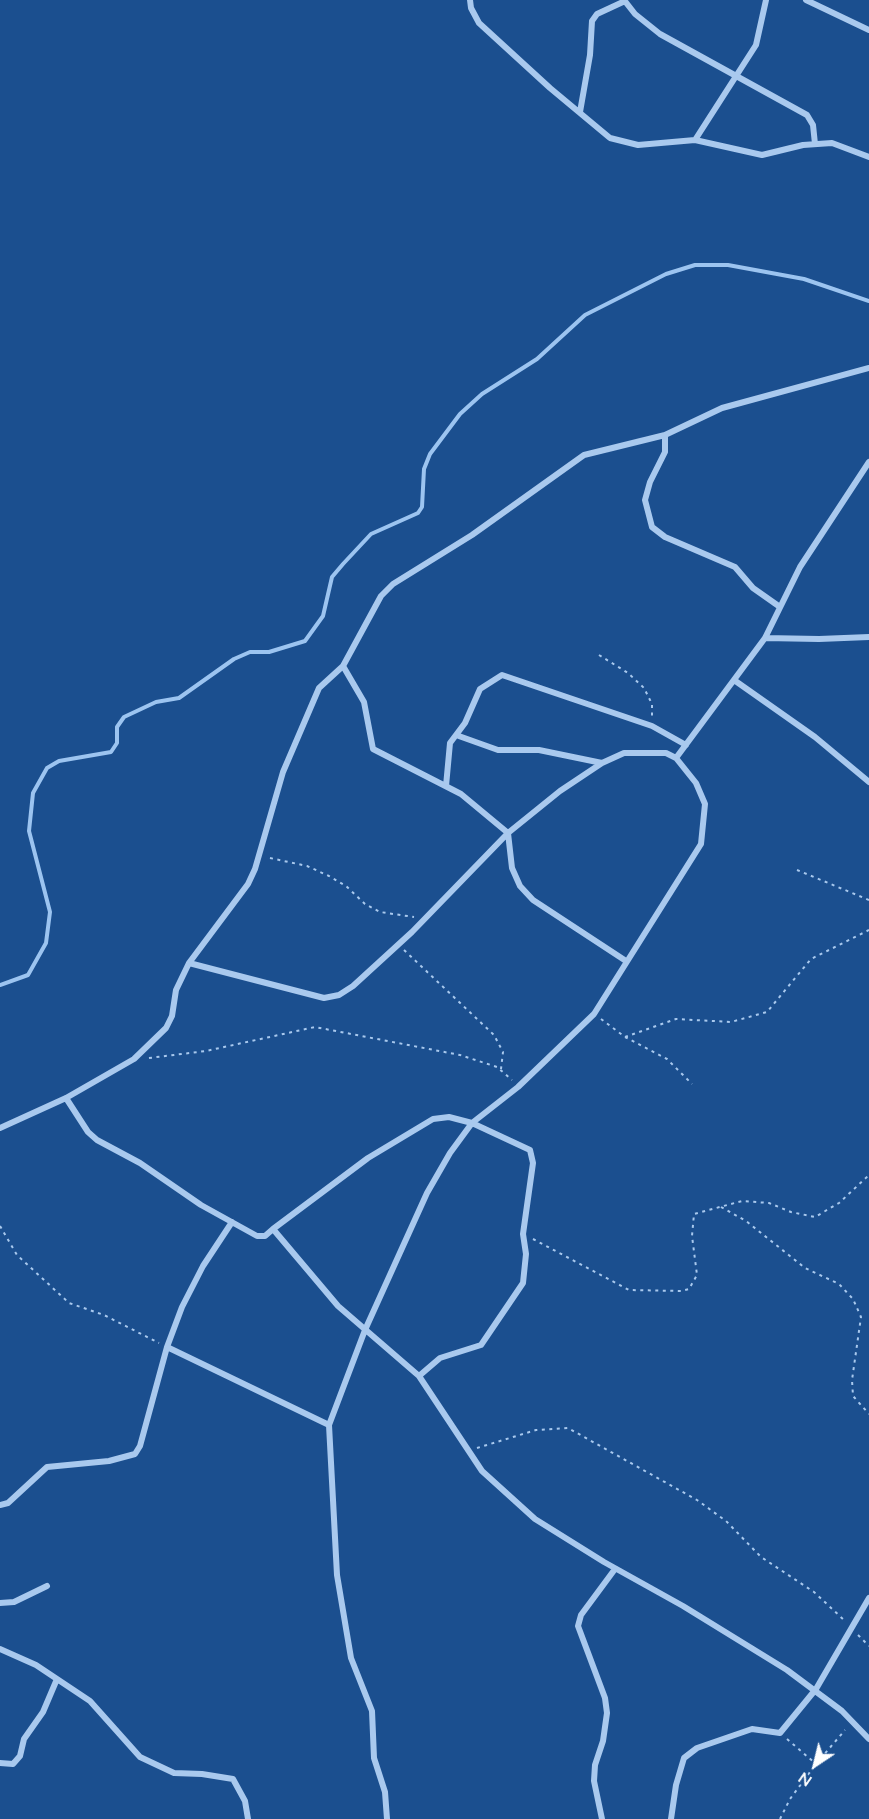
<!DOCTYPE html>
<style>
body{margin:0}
#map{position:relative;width:869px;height:1819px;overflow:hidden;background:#1b4f8f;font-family:Lato,sans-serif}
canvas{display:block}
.north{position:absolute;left:785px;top:1735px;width:60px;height:60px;-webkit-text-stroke:4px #1b4f8f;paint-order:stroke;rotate:215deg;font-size:16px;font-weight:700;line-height:24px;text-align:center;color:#fff}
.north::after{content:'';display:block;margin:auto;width:21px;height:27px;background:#fff;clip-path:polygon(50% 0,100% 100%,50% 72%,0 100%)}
</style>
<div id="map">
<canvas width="869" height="1819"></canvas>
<div class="north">N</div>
</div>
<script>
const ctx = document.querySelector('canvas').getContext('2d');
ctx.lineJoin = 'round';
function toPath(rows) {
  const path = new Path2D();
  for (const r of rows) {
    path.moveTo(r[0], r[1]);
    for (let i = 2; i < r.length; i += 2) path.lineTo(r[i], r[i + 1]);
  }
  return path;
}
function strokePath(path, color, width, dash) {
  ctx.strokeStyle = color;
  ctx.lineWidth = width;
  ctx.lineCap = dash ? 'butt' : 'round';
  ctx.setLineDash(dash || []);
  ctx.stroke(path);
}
const stream = toPath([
 [0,985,28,975,46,943,50,912,29,831,33,793,47,768,59,761,111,752,117,743,117,727,124,717,156,702,179,698,234,659,250,652,269,652,305,641,323,616,332,577,343,564,371,534,418,513,422,507,424,469,430,454,460,414,482,394,537,359,585,315,666,274,695,265,728,265,804,279,869,301]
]);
const path = toPath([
 [599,655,628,673,644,688,652,704,652,717],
 [270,858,307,866,329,876,346,886,365,904,380,912,414,917],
 [797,870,869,900],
 [404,950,494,1035,503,1052,501,1069],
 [601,1019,625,1037,667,1059,692,1084],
 [625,1037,676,1019,731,1022,767,1012,811,959,869,930],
 [149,1058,206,1051,315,1027,460,1055,497,1067,512,1080],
 [721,1207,746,1221,805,1268,839,1284,853,1299,861,1317,852,1380,853,1396,869,1414],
 [0,1226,17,1255,69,1303,104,1315,159,1343],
 [533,1239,629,1290,681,1291,689,1289,697,1275,692,1236,694,1214,742,1201,769,1203,791,1212,815,1217,839,1203,869,1175],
 [477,1448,536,1430,568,1428,697,1500,726,1521,761,1557,814,1592,844,1620],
 [858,1635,869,1646],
 [787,1739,816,1764,845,1730],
 [780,1819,790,1799,816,1764]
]);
const street = toPath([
 [470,0,471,8,479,23,550,88,610,138,638,145,695,140,756,45,766,0],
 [624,0,635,14,660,34,807,115,813,125,815,144],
 [806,0,869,30],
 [580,112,590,55,592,21,597,14,625,1],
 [695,140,762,155,803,145,832,143,869,157],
 [665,435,665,452,650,482,645,500,652,527,665,537,735,567,753,588,780,607],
 [765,638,819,639,869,637],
 [343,666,364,702,373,749,461,794,508,833,512,868,520,886,533,900,626,961],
 [734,680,815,737,869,782],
 [456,735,498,750,539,750,602,763],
 [676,758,765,638,800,567,869,462],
 [446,786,450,743,465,723,480,689,502,675,652,726,686,745],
 [189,963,324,998,339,995,353,986,412,932,508,833,560,791,602,763,624,753,666,753,676,758,696,783,705,804,701,844,594,1014,518,1087,472,1123,450,1153,427,1193,365,1330,329,1425,337,1575,351,1658,372,1711,374,1758,385,1792,387,1819],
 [66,1098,88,1132,97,1140,140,1163,201,1205,257,1236,265,1236,273,1229,338,1306,419,1376,482,1471,535,1519,604,1562,683,1606,787,1670,842,1711,869,1739],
 [0,1128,66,1098,134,1059,166,1028,172,1016,176,990,189,963,248,884,255,869,283,772,319,688,343,666,381,596,393,584,472,535,584,455,665,435,722,408,869,368],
 [273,1229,368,1158,433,1119,449,1117,472,1123,530,1150,533,1163,523,1234,526,1254,523,1283,481,1345,440,1358,419,1376],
 [167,1347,329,1425],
 [0,1505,8,1503,47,1467,109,1461,135,1454,140,1446,167,1347,182,1307,203,1266,232,1222],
 [0,1603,14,1602,47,1586],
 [0,1649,36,1665,57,1679],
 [0,1763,13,1764,20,1756,24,1739,43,1712,57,1679,90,1701,140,1757,174,1773,202,1774,233,1779,245,1801,248,1819],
 [602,1819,594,1781,595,1765,603,1741,607,1713,605,1698,578,1626,581,1615,615,1569],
 [671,1819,676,1785,684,1758,697,1748,752,1729,780,1733,816,1689,869,1598]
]);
strokePath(stream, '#9cc4f0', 4);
strokePath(path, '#a9c9ee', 2, [3, 4.5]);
strokePath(street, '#a9c9ee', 6);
</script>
